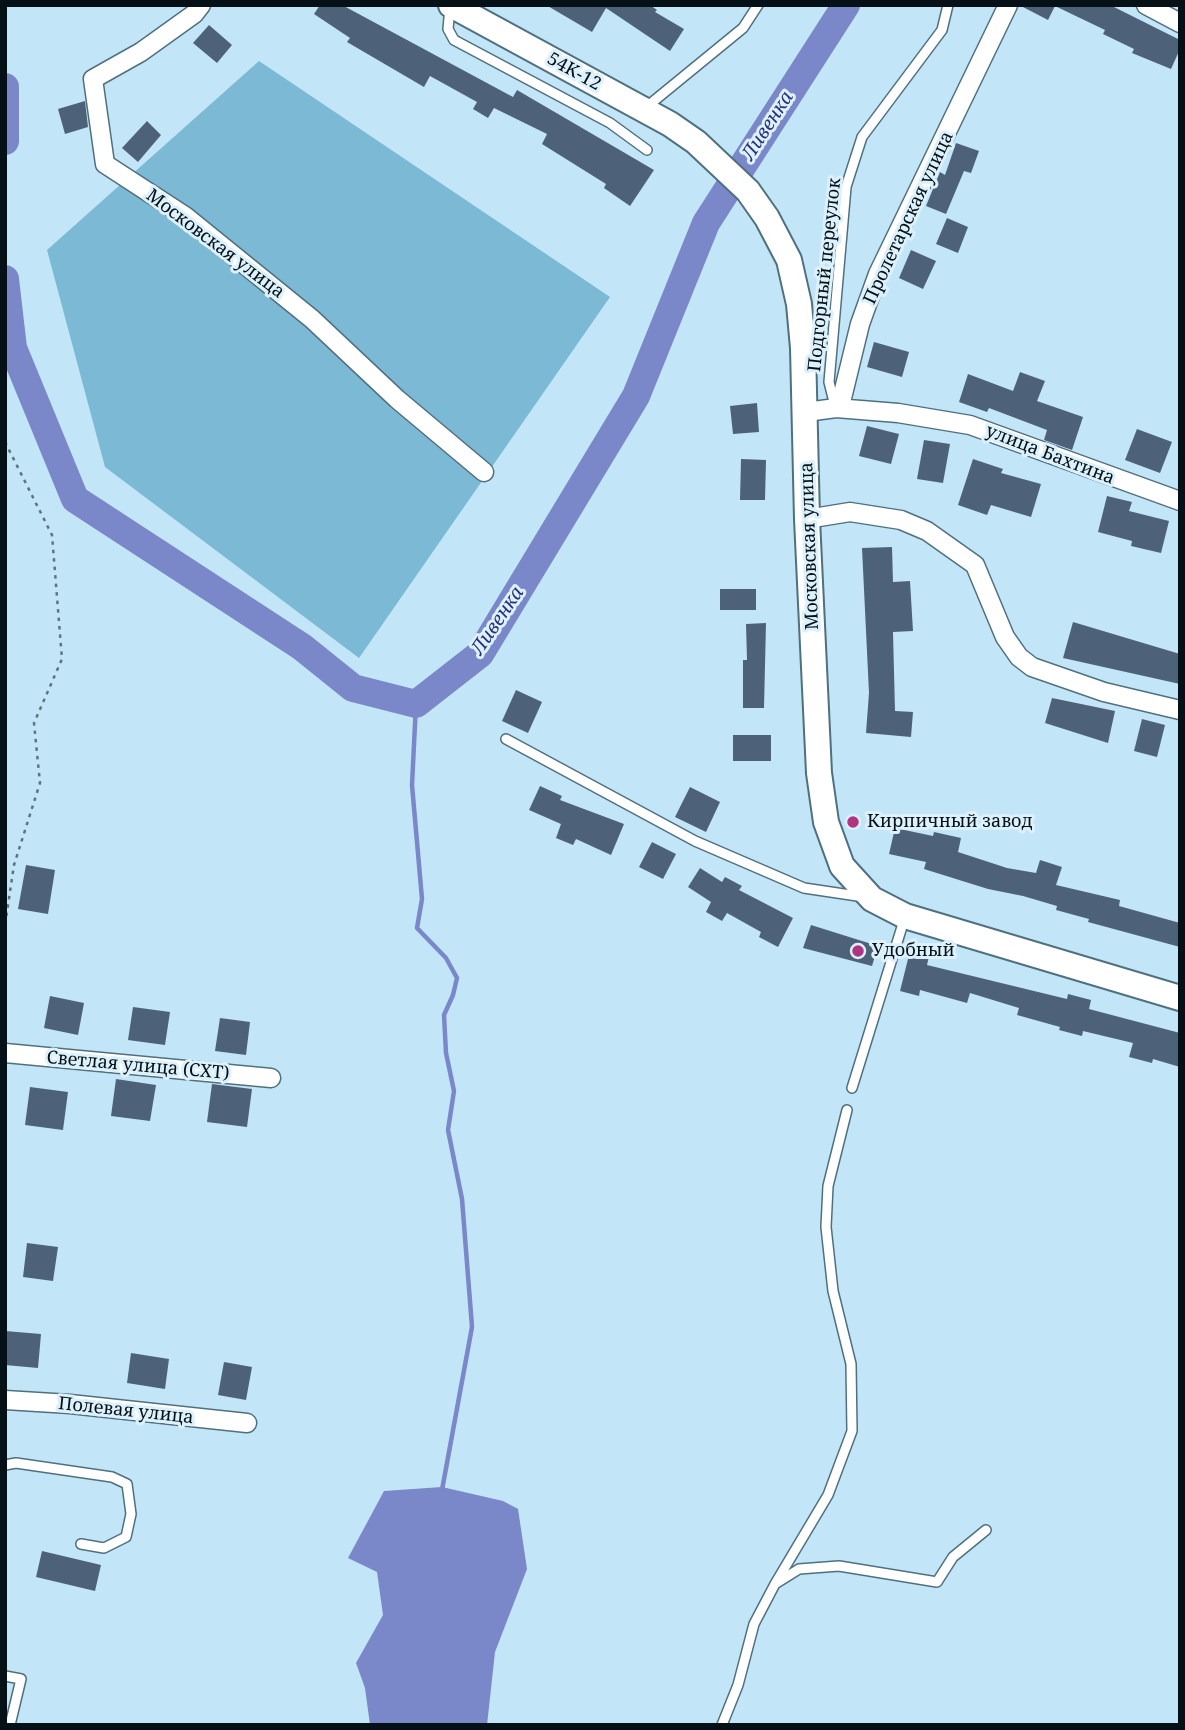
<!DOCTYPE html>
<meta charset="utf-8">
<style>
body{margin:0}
#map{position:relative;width:1185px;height:1730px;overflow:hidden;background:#c2e6f7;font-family:"Noto Serif",serif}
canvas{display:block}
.frame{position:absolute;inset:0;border:7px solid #051116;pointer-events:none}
</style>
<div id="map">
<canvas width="1185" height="1730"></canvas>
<div class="frame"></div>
</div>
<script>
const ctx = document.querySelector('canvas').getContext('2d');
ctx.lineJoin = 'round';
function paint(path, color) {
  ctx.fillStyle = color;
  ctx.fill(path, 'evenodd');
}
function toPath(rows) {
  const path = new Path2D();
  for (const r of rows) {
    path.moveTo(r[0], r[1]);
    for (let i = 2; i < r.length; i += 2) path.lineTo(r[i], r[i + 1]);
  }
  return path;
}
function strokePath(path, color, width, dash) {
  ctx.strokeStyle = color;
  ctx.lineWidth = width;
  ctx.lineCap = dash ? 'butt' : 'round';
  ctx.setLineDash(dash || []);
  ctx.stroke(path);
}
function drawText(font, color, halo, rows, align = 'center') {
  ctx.font = font + ' "Noto Serif",serif';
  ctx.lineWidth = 6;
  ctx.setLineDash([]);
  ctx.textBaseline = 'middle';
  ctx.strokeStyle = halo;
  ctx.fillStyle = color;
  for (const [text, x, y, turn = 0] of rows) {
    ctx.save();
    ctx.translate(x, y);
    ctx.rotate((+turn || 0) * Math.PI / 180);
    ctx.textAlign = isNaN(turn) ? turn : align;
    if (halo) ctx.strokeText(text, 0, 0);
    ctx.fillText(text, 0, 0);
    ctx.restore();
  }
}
const green = toPath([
 [259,61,610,297,359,658,105,467,47,250]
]);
const water = toPath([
 [442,1487,503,1501,518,1509,527,1569,495,1652,487,1725,370,1725,365,1688,356,1663,383,1615,377,1572,348,1558,384,1491]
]);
const stream = toPath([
 [416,704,412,785,422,899,417,928,446,958,457,978,453,995,444,1015,446,1053,454,1091,448,1130,462,1199,472,1327,442,1490]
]);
const river = toPath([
 [5,87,5,141],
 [5,279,13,348,75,499,302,647,353,688,416,704,480,654,636,396,706,223,846,5]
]);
const building = toPath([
 [320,5,342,5,513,97,517,90,654,170,630,206,604,188,606,184,542,144,547,134,494,108,488,118,473,109,477,102,430,76,424,87,347,42,350,38,314,14],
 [546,5,650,5,657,10,655,12,684,29,670,51,606,8,592,32],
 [1019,5,1110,5,1180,40,1180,49,1171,69,1132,53,1134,49,1103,34,1105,30,1055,6,1048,20],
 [209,25,232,45,217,63,193,43],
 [85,101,88,127,65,134,58,109],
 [147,121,161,135,138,162,122,148],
 [956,143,979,151,971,173,964,171,946,214,926,206,940,172,945,175],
 [947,218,968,227,958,253,936,244],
 [911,250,936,261,923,289,899,278],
 [874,342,909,352,902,377,867,367],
 [1020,372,1045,381,1037,401,1083,417,1072,450,1044,440,1047,430,989,408,987,412,959,402,968,374,1013,391],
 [757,403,759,432,733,434,730,406],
 [867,426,899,434,891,464,859,456],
 [1137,429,1172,442,1160,473,1125,460],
 [924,440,950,444,943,483,917,479],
 [741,459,766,460,765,500,740,500],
 [973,459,1003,469,1001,473,1041,484,1031,517,991,505,987,515,958,505],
 [1107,496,1132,502,1129,511,1169,521,1161,553,1131,546,1132,541,1098,532],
 [892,547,893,582,910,581,913,631,893,632,895,711,913,712,911,737,866,733,869,693,862,548],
 [720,589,756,589,756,610,720,610],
 [1073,622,1180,654,1180,684,1063,658],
 [766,623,764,708,743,708,743,660,747,660,746,624],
 [516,690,542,702,528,733,502,721],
 [1052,698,1115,711,1108,743,1045,723],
 [1142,719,1165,725,1157,757,1134,751],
 [733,735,771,735,771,761,733,761],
 [540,786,562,796,560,800,624,824,611,855,576,839,573,845,556,838,561,824,529,810],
 [690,787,720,802,706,832,675,817],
 [895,828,933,836,934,832,961,838,958,852,1007,868,1036,873,1040,860,1062,867,1056,885,1120,900,1119,906,1180,923,1180,947,1088,922,1089,919,1056,910,1057,906,1023,896,988,889,924,869,926,862,889,854],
 [652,842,676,854,663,879,639,867],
 [26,865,55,870,48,914,18,909],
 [700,868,722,882,725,877,742,886,739,890,793,918,778,947,759,937,761,932,727,913,722,921,706,912,711,902,688,887],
 [811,925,878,946,872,966,803,948],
 [910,951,929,956,927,965,1067,999,1068,994,1091,1000,1089,1009,1180,1033,1180,1067,1153,1059,1152,1063,1129,1057,1133,1043,1083,1031,1082,1036,1059,1030,1060,1027,1017,1015,1019,1008,970,993,967,1003,920,990,919,996,900,991],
 [50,996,84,1003,78,1035,44,1028],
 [133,1007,170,1012,165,1045,128,1040],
 [220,1018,250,1022,246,1055,215,1051],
 [116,1079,156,1085,150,1121,111,1116],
 [212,1084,252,1089,247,1127,207,1122],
 [30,1087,68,1092,63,1130,25,1125],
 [27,1243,58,1247,53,1281,23,1277],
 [5,1331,41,1334,38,1368,5,1365],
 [131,1353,169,1359,165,1389,127,1383],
 [224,1362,252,1367,246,1400,218,1395],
 [42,1551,101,1565,95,1591,36,1577]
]);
const path = toPath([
 [5,442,52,535,62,659,34,723,40,783,14,865,5,925]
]);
const lane = toPath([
 [450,7,448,29,454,40,610,123,647,150],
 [644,109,743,28,758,5],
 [835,406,829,382,846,187,862,137,942,30,948,5],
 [506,739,695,841,804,888,864,897],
 [852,1088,905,917],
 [5,1465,16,1463,112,1477,127,1484,131,1514,126,1537,104,1548,81,1544],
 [775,1584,828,1495,852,1431,851,1364,833,1291,826,1227,828,1186,847,1110],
 [5,1676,21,1679,10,1725],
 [722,1725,738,1685,754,1624,775,1584,799,1569,839,1566,937,1582,953,1557,986,1530]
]);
const street = toPath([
 [201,5,194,14,141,52,93,79,105,164,185,216,312,319,397,399,484,472],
 [1146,5,1180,23],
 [836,408,898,413,970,425,1180,501],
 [806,412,836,408,842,398,860,324,878,274,1008,5],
 [807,519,850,512,901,520,927,531,975,565,1005,637,1019,657,1032,667,1104,692,1180,710],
 [5,1053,271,1078],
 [5,1400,70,1404,247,1423]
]);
const secondary = toPath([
 [451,5,670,124,696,142,748,191,767,218,789,260,799,304,803,348,807,519,819,773,826,822,842,866,872,899,905,916,1180,998]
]);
const markers = [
 [853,822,7,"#b13483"],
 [858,951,7,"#b13483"]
];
const streetNames = [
 ["54K-12",574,72,29],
 ["Пролетарская улица",909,218,-65],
 ["Московская улица",215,244,37],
 ["Подгорный переулок",825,275,-84],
 ["улица Бахтина",1050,455,21],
 ["Московская улица",810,546,-92],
 ["Светлая улица (СХТ)",138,1066,5],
 ["Полевая улица",126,1411,6]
];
const poiNames = [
 ["Кирпичный завод",867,822],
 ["Удобный",872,951]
];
const waterNames = [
 ["Ливенка",768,126,-57],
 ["Ливенка",498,621,-56]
];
paint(green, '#7bb9d4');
paint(water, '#7a87c8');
strokePath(stream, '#7a87c8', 4.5);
strokePath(river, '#7a87c8', 28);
paint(building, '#4d6278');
strokePath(lane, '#4f707f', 12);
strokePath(street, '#4f707f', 21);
strokePath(secondary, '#4f707f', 28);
strokePath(path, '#5d747f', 2.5, [3.5, 5]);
strokePath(lane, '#fff', 9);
strokePath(street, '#fff', 18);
strokePath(secondary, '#fff', 24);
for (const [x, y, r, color] of markers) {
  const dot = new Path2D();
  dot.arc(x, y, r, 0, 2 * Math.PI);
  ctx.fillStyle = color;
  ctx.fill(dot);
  strokePath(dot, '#dcf1fb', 2.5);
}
drawText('18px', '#051116', '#dcf1fb', streetNames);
drawText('18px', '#051116', '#dcf1fb', poiNames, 'left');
drawText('italic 19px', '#2a2f7b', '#dcf1fb', waterNames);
</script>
